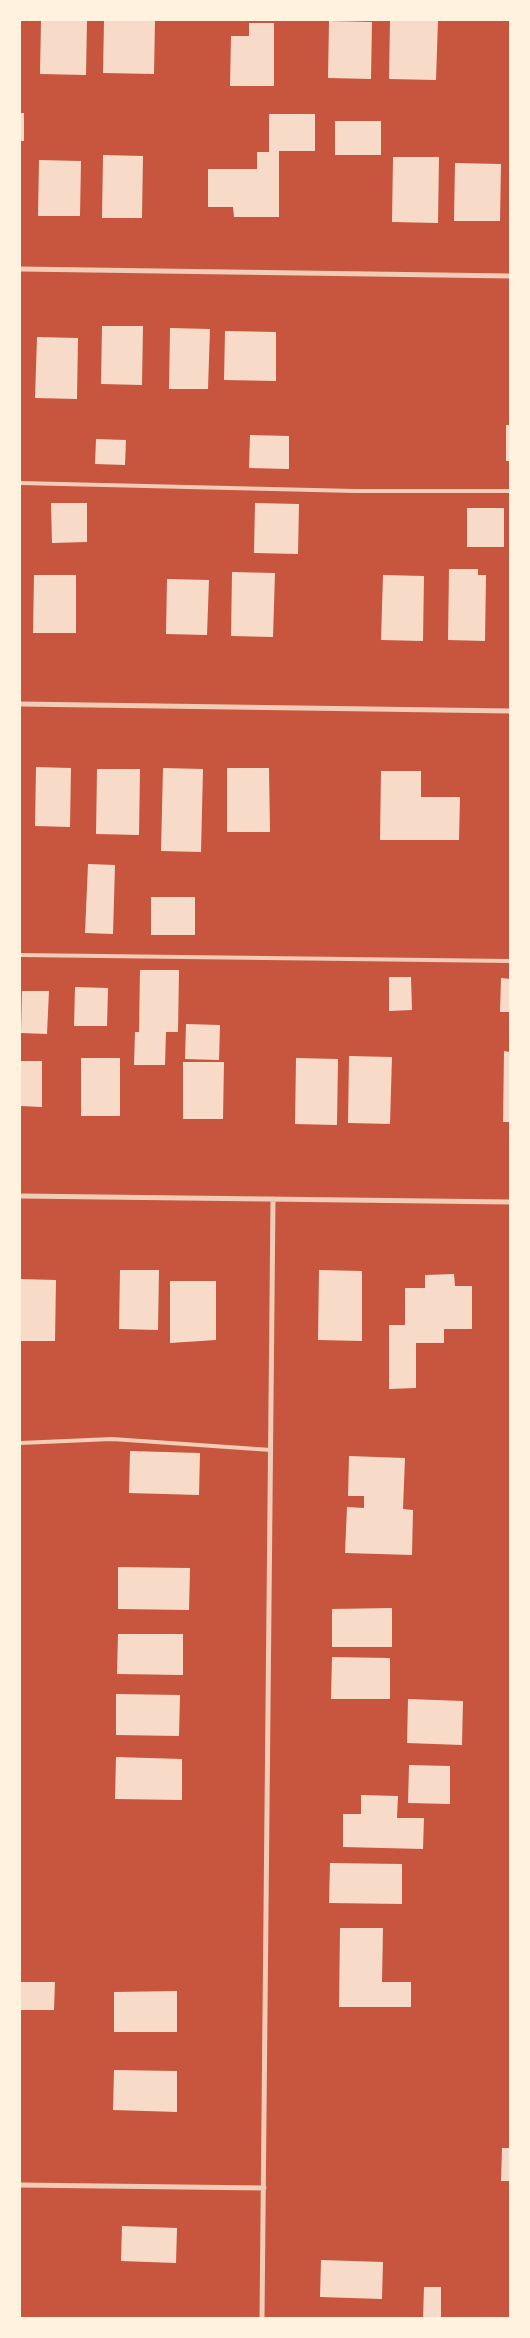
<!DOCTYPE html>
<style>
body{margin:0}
#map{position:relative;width:530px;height:2338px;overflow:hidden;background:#c8553d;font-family:Barlow,sans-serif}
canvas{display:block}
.frame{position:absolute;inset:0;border:21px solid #fff3e0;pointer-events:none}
</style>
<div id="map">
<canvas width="530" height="2338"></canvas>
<div class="frame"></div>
</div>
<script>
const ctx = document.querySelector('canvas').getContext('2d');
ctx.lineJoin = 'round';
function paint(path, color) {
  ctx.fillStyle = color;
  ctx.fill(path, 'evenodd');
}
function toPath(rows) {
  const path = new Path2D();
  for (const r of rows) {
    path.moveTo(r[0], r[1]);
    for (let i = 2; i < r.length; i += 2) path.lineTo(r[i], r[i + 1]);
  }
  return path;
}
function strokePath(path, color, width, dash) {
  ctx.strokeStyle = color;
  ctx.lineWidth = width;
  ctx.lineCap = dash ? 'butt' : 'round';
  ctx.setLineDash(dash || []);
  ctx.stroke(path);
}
const building = toPath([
 [41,20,87,20,86,75,40,74],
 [104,20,155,20,154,74,103,73],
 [390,20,438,20,436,80,389,79],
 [329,21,372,22,371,79,328,78],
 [249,23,274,23,274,86,230,86,231,36,249,36],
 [20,113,24,113,24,141,20,141],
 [269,114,315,114,315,151,279,151,279,217,234,217,233,207,208,207,208,169,257,169,257,152,269,152],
 [335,121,381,121,381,155,335,155],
 [103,155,143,156,142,218,102,218],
 [393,157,439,157,438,223,392,222],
 [39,160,81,161,80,216,38,216],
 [455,163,501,164,500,221,454,221],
 [102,326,143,326,142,385,101,384],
 [170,328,210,329,208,389,169,389],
 [225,331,276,332,276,381,224,380],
 [37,337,78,338,77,399,35,398],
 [506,425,510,425,510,461,506,461],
 [250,435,289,436,289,469,249,468],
 [96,439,126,440,125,465,95,464],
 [51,503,87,503,87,542,52,543],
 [255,503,299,504,298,554,254,553],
 [467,508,504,508,504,547,467,547],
 [449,569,478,569,478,575,486,575,485,641,448,640],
 [232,572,275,573,273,637,231,636],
 [34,575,76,575,76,633,33,633],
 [383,575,424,576,423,641,381,640],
 [167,579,209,580,207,635,166,634],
 [36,767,71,768,70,827,35,826],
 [163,768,203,769,201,852,161,851],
 [227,768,269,768,270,832,227,832],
 [97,769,140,769,139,835,96,834],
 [381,771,421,771,421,797,460,797,459,840,380,840],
 [88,864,115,865,113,934,85,933],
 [151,897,195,897,195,935,151,935],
 [140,970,179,970,178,1032,155,1032,166,1032,165,1065,134,1065,135,1032,139,1032],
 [389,977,411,977,412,1010,389,1011],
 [501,978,510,979,510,1012,500,1012],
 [75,987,108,988,107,1026,74,1026],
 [22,991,49,991,47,1034,21,1033],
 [186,1024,220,1025,219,1060,185,1059],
 [504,1051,510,1052,510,1122,503,1122],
 [349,1056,392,1057,390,1124,348,1123],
 [81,1058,120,1058,120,1116,81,1116],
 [296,1058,338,1059,337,1125,295,1124],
 [20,1061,42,1061,42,1107,20,1106],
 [183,1062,224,1062,223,1119,183,1119],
 [120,1270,159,1270,158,1330,119,1329],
 [319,1270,362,1271,362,1341,318,1340],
 [454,1274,455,1286,472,1286,472,1329,444,1329,444,1343,416,1343,416,1388,389,1389,389,1325,405,1325,405,1288,425,1288,425,1275],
 [20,1279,56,1280,55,1341,20,1341],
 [170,1281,216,1281,216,1340,170,1343],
 [130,1451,200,1453,199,1495,129,1493],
 [349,1456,405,1458,403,1509,413,1510,412,1555,345,1553,347,1507,364,1508,364,1496,348,1496],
 [118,1567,190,1568,189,1610,118,1609],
 [392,1608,392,1647,332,1647,332,1609],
 [118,1634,183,1634,183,1675,117,1674],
 [332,1657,390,1658,390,1699,331,1699],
 [116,1694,180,1695,179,1736,116,1735],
 [408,1699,463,1701,462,1745,407,1743],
 [116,1757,182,1759,182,1800,115,1799],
 [409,1765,450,1766,450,1804,408,1803],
 [361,1795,398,1796,397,1818,424,1818,423,1849,343,1847,343,1814,361,1814],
 [330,1863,402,1864,402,1904,329,1903],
 [340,1928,383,1928,382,1982,411,1982,411,2007,339,2007],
 [20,1982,55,1982,54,2010,20,2010],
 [177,1991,177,2032,114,2032,114,1992],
 [114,2070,177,2071,177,2112,113,2110],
 [502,2148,510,2148,510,2181,501,2181],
 [122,2226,177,2228,176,2263,121,2261],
 [321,2260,383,2262,382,2299,320,2297],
 [424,2287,441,2287,441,2318,423,2318]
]);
const service = toPath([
 [20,483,355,491,510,491],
 [20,955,510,961],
 [20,1443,112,1439,271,1450]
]);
const minor = toPath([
 [20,269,510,276],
 [20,704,510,711],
 [20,1196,510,1202],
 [20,2185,264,2188],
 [262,2318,273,1199]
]);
paint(building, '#f7dbc8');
strokePath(service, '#f1ccb7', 4);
strokePath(minor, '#f1ccb7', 5);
</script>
